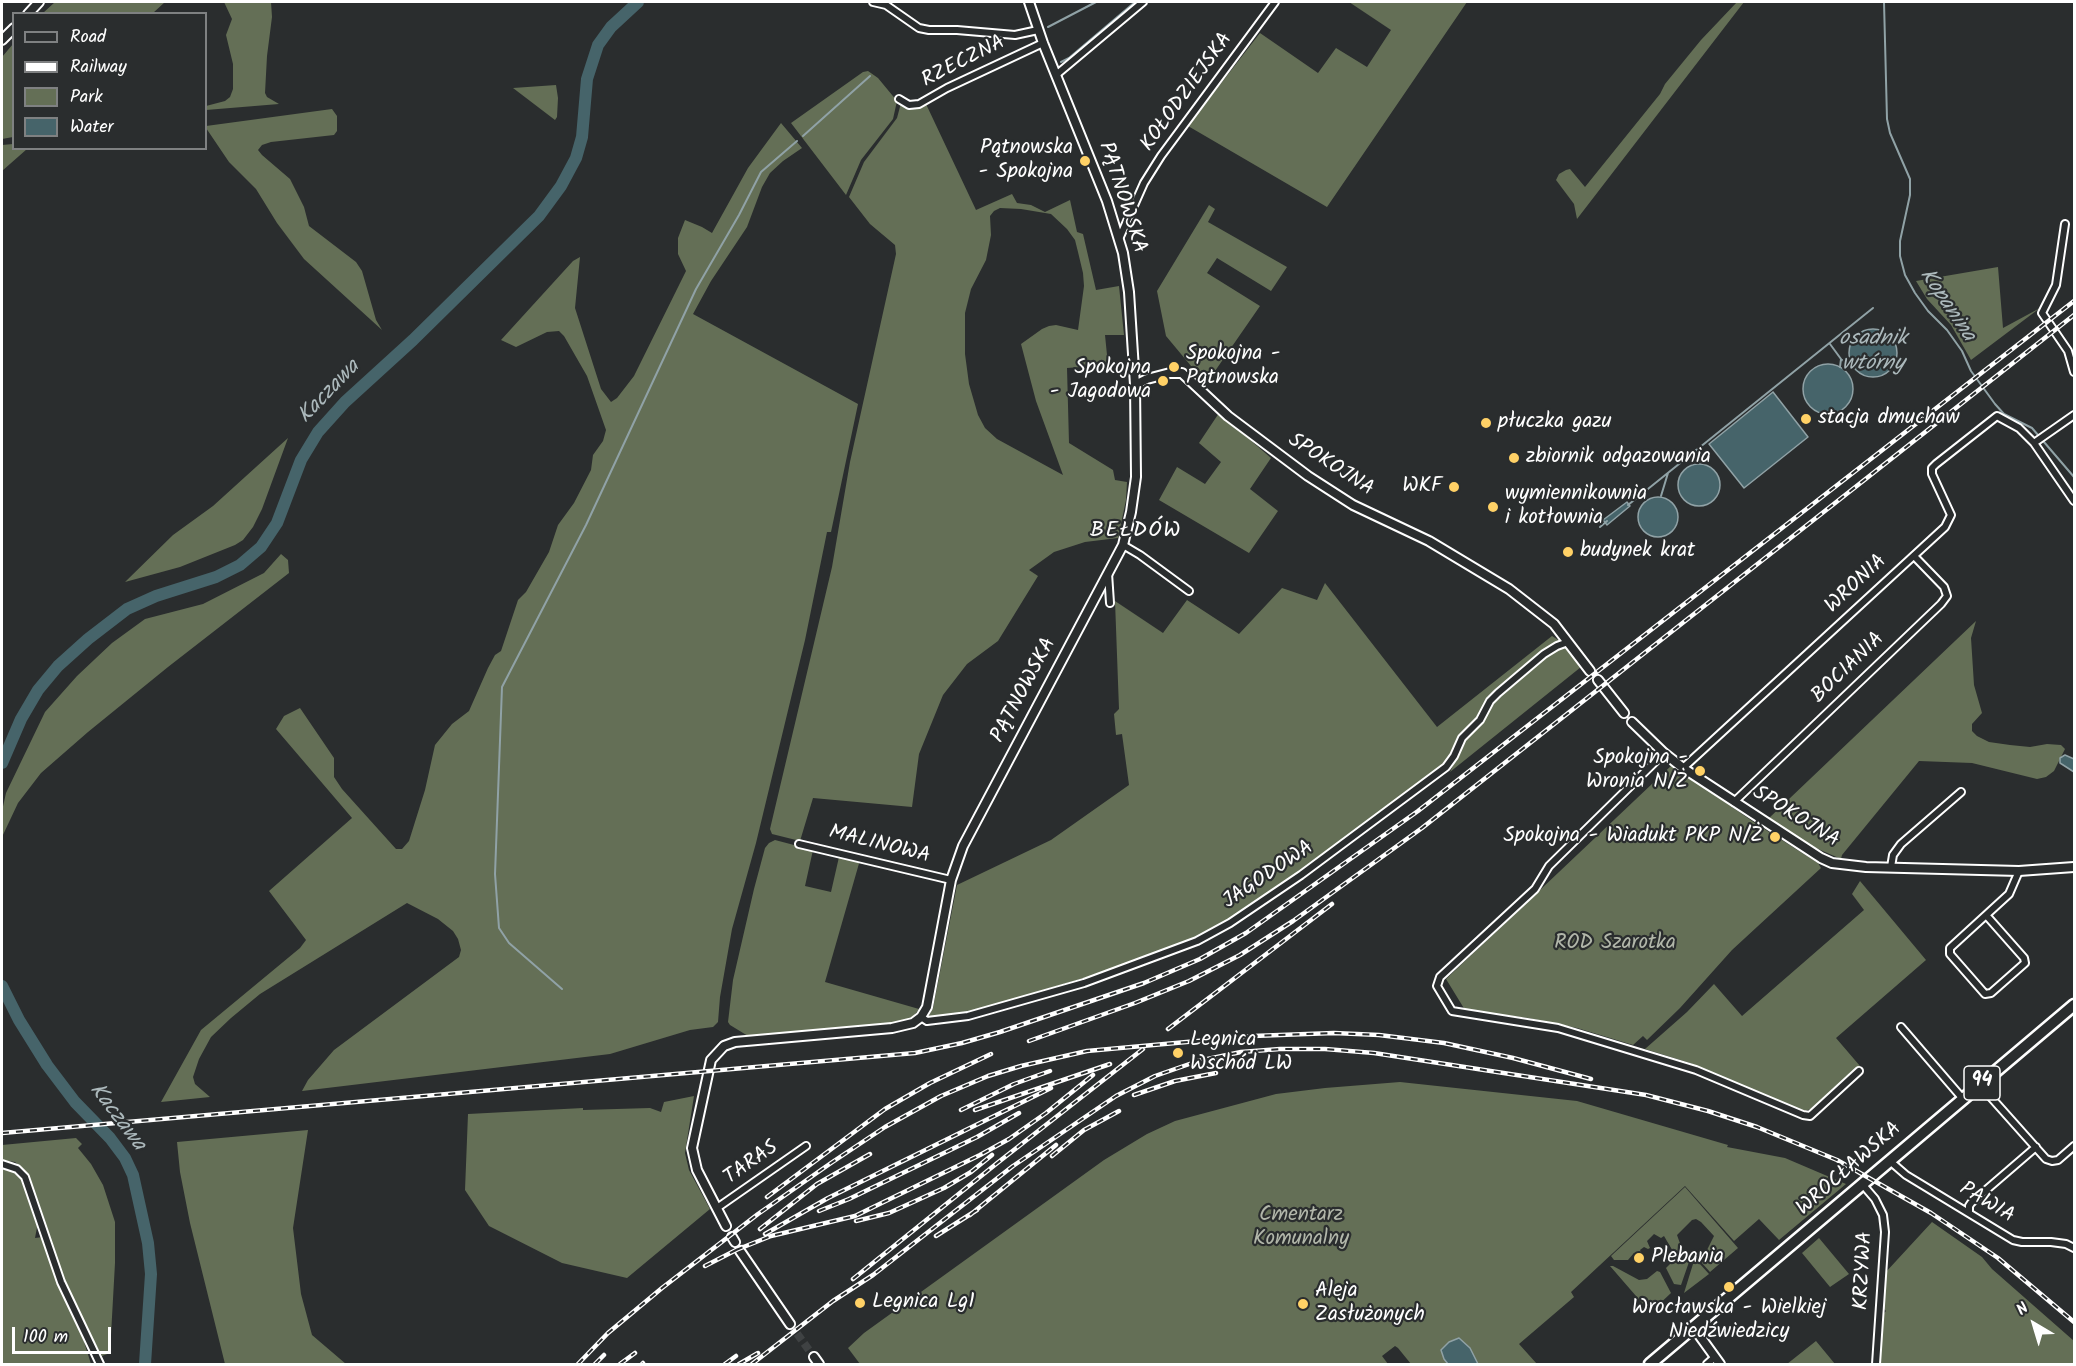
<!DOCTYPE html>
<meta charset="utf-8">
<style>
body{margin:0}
#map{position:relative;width:2076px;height:1366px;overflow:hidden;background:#2a2d2e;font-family:Kalam,sans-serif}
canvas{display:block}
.frame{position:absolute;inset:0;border:3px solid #fff;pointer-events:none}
.legend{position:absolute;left:12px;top:12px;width:195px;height:138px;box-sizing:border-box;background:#2a2d2e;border:2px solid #7f8182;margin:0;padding:8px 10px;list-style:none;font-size:18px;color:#fff}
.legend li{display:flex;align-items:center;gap:12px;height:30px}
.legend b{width:30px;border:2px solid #7f8182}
.north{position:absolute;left:2004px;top:1294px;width:60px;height:60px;-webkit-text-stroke:4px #2a2d2e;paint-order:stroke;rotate:322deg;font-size:16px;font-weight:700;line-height:24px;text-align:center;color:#fff}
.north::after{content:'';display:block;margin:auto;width:21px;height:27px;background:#fff;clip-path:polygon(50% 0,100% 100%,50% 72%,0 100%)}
.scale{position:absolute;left:12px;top:1327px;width:99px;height:27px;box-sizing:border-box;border:3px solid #fff;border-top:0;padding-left:8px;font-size:18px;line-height:21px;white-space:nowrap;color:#fff;-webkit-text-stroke:4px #2a2d2e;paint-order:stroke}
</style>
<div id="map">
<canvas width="2076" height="1366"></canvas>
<div class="frame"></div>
<ul class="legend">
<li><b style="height:8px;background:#2a2d2e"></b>Road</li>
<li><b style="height:8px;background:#fff"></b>Railway</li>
<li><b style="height:16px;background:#646f56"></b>Park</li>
<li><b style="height:16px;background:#46646a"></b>Water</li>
</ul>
<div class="north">N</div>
<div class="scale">100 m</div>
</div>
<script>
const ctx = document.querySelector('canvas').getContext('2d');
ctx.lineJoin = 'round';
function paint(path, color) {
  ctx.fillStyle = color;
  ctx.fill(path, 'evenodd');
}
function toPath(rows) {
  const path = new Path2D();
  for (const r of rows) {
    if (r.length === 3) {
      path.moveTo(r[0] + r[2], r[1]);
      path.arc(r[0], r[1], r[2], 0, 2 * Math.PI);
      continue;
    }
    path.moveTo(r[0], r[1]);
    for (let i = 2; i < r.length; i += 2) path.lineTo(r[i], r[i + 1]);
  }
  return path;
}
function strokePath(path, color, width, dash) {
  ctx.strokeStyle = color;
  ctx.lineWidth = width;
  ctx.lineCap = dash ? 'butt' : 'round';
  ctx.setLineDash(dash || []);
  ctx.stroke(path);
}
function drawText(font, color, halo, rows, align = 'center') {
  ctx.font = font + ' Kalam,sans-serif';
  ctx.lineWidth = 4.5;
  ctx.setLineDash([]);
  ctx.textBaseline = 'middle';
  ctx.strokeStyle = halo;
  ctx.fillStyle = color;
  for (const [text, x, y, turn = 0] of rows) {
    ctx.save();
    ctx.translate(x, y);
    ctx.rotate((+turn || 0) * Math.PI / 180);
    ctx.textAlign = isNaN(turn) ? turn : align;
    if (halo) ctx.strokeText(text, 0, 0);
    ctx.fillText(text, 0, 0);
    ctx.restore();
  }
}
const green = toPath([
 [55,2,165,2,153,13,43,13],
 [224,2,271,2,272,17,267,56,265,93,267,97,279,104,206,110,206,106,225,101,230,97,233,89,233,64,226,35,232,19],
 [1349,2,1467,2,1327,207,1188,126,1260,33,1318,73,1336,48,1367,67,1391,30],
 [1737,2,1744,2,1577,219,1574,204,1556,180,1559,174,1566,170,1570,169,1585,187,1660,94,1665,84,1701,40],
 [13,44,13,137,2,139,2,57],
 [868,71,878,78,897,101,893,119,861,160,846,195,791,123,863,72],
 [556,85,558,98,557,117,555,120,513,88],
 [901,103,911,108,926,104,976,210,1012,194,1017,203,1031,205,1045,212,1070,200,1077,232,1083,234,1096,290,1119,286,1124,335,1105,335,1108,365,1067,368,1069,443,1113,470,1115,480,1127,482,1126,500,1118,538,1085,542,1054,552,1029,570,1038,576,998,641,967,664,943,695,919,754,912,807,813,798,800,841,772,834,770,829,832,567,850,462,896,254,895,245,870,224,849,197,864,162,897,118],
 [1000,208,1021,209,1051,214,1067,229,1075,240,1078,252,1083,273,1084,286,1078,330,1056,325,1049,326,1042,329,1021,344,1036,401,1063,475,997,439,985,428,978,415,969,384,965,354,965,313,971,289,986,260,991,235,990,216,994,211],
 [332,109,337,116,337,131,334,135,271,142,262,145,258,150,262,155,290,179,304,207,309,226,356,262,362,271,376,320,382,330,304,259,277,223,256,189,229,162,206,128,206,126],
 [781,123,802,148,783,161,770,173,762,187,747,227,711,281,693,314,858,404,831,532,827,532,805,640,756,843,732,929,720,997,718,1022,713,1027,690,1030,610,1054,302,1091,308,1080,334,1050,459,957,461,950,458,939,453,931,438,919,407,903,260,994,231,1018,211,1037,199,1059,193,1077,195,1084,210,1097,161,1102,201,1030,300,948,306,940,269,891,352,818,276,729,284,716,300,708,334,758,334,777,342,789,396,849,402,849,409,841,425,790,435,745,452,724,469,711,488,668,495,655,501,651,518,600,526,592,549,552,558,525,574,503,591,470,593,455,603,441,606,430,587,376,564,336,559,331,547,332,516,347,501,340,573,261,580,257,575,308,601,389,611,402,617,398,634,376,686,271,678,254,678,238,685,220,702,227,712,233,748,168],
 [13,144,14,148,27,149,2,171,2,145],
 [1209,205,1215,209,1208,222,1287,267,1271,291,1217,258,1207,273,1260,306,1206,384,1166,336,1157,291],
 [1998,267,2003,328,2040,308,1971,360,1951,325,1927,299,1916,281],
 [1219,413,1271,458,1250,489,1278,511,1249,553,1159,500,1177,467,1205,484,1221,462,1199,443],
 [288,438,262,509,253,527,243,540,235,545,180,567,125,582,173,535,213,506],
 [281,554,288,560,289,573,168,667,88,732,41,773,18,803,2,837,2,811,6,793,45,712,77,676,112,643,145,619,203,604,264,573],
 [1325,583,1437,727,1552,636,1560,641,1533,660,1487,702,1476,720,1461,735,1445,763,1324,856,1226,922,1196,938,1118,968,976,1010,930,1019,928,1017,933,1008,957,885,1051,840,1129,785,1122,734,1116,735,1114,714,1119,709,1115,601,1163,633,1187,600,1239,634,1282,588,1317,600],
 [1976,621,1971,638,1974,685,1982,713,1972,724,1972,731,1977,736,1989,742,2010,745,2030,747,2047,744,2061,745,2065,749,2054,771,2046,777,2037,779,1972,763,1919,761,1842,855,1841,859,1809,845,1768,819],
 [1567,647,1581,667,1450,772,1465,741,1501,694,1525,672,1556,650],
 [1672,765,1755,823,1818,863,1821,868,1732,950,1680,1008,1647,1040,1643,1036,1633,1045,1577,1028,1528,1018,1465,1010,1446,979],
 [775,840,813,850,805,886,831,892,839,857,860,860,825,982,919,1009,913,1017,902,1022,748,1036,730,1025,728,1022,733,980,754,889,765,848,769,843],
 [1860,881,1926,960,1836,1038,1860,1066,1812,1109,1803,1111,1690,1063,1645,1049,1687,1012,1714,984,1742,1016,1864,910,1852,894],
 [1400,1082,1577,1101,1728,1145,1727,1147,1785,1158,1846,1184,1779,1240,1759,1219,1734,1241,1685,1186,1571,1292,1574,1297,1519,1344,1537,1364,1411,1364,1398,1348,1395,1346,1382,1356,1388,1364,860,1364,848,1348,864,1333,1104,1160,1147,1134,1175,1121,1276,1094,1325,1088],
 [694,1096,685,1153,689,1170,710,1209,627,1278,562,1263,489,1226,465,1190,468,1114,583,1108,583,1110,650,1108,661,1112,664,1102],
 [308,1130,293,1228,301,1294,312,1335,346,1364,225,1364,190,1223,180,1172,177,1142],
 [76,1138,82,1144,78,1148,91,1164,103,1185,115,1222,115,1263,110,1353,102,1356,69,1293,28,1174,15,1162,2,1160,2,1145],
 [2,1168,16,1172,22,1178,38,1222,35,1238,43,1237,62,1293,80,1329,91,1364,2,1364],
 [1685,1187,1738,1248,1710,1272,1701,1262,1714,1236,1701,1222,1696,1219,1692,1220,1677,1235,1682,1249,1678,1254,1674,1253,1664,1236,1661,1238,1654,1234,1647,1241,1650,1248,1648,1249,1644,1247,1640,1250,1642,1254,1639,1256,1634,1253,1628,1260,1614,1260,1611,1256],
 [1932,1222,1982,1257,1992,1269,2074,1341,2074,1364,1878,1364,1882,1315,1886,1311,1882,1307,1885,1273],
 [1819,1238,1849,1274,1830,1287,1802,1253],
 [1683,1251,1689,1262,1681,1285,1674,1284,1666,1268],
 [1699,1263,1709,1274,1684,1293,1693,1264],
 [1610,1266,1613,1266,1639,1280,1647,1279,1657,1271,1660,1272,1671,1293,1654,1309,1649,1311],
 [1816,1341,1835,1364,1787,1364]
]);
const water = toPath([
 [1873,353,24],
 [1828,389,25],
 [1773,392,1808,437,1744,488,1709,444,1773,392],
 [1699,485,21],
 [1658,517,20],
 [1627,502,1630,506,1607,525,1603,520,1627,502],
 [2065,755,2074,759,2074,772,2060,763,2060,758,2065,755],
 [1459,1338,1470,1348,1478,1364,1448,1364,1444,1359,1441,1350,1449,1342,1459,1338]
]);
const stream = toPath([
 [1884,2,1887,119,1890,133,1910,179,1910,195,1900,241,1900,256,1905,275,1915,293,1928,311,1947,330,1962,351,1971,371,1995,404,2004,414,2032,428,2074,477],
 [1048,27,1096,2],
 [1061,62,1069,58,1135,2],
 [803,136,870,76],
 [1830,344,1841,359,1840,367],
 [1842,360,1851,363],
 [1696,450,1697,464],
 [1661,496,1668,473],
 [1628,505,1873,308],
 [1600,527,1607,521],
 [562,989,509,943,499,928,495,874,502,687,586,525,696,289,739,215,761,172,797,141]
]);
const river = toPath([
 [2,763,21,719,38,690,58,666,88,639,127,609,156,596,216,577,240,565,261,547,277,523,301,460,318,432,345,402,413,340,539,216,561,186,576,158,582,137,587,79,598,45,611,27,638,2],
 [2,986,19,1020,47,1065,75,1102,110,1138,125,1158,133,1175,148,1243,151,1274,145,1364]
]);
const tertiaryTunnel = toPath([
 [790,1324,814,1357]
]);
const minor = toPath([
 [873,2,886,5,919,28,929,30,957,30,1015,35,1038,30],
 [1056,75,1143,2],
 [899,99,909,105,919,104,947,88,1043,43],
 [2065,224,2056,285,2042,313,2068,351,2074,372],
 [1119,239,1144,183,1161,156,1275,2],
 [2074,415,2034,443,2074,501],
 [1123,545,1140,555,1189,591],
 [1108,573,1110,603],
 [1664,753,1549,866,1535,889,1440,977,1437,986,1452,1011,1558,1028,1696,1070,1803,1115,1810,1116,1859,1071],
 [1683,768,1945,527,1951,515,1932,474,1932,468,1936,464,1997,416,2019,428,2034,443],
 [1734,802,1941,604,1947,596,1944,587,1914,556],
 [799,844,951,880],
 [1891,867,1893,855,1901,844,1961,792],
 [1986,915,2024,958,2025,963,1991,993,1985,994,1950,954,1950,948,2009,894,2019,871],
 [921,1017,927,1021,968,1016,1084,983,1197,941,1230,923,1301,875,1446,767,1454,756,1462,738,1480,720,1490,701,1498,693,1544,654,1557,646,1568,642],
 [1901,1027,1963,1099],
 [1980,1085,2046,1159,2052,1161,2058,1160,2074,1146],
 [1891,1162,1906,1175,2013,1240,2022,1242,2051,1242,2066,1244,2074,1248],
 [2,1164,17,1169,25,1177,61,1282,100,1364],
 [1863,1185,1875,1199,1883,1215,1885,1232,1876,1364],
 [717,1208,806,1146],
 [1969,1213,1969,1206,1971,1203,2036,1147],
 [1707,1364,1715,1357]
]);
const tertiary = toPath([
 [28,14,39,2],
 [2,40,14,28],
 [1135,385,1147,379,1170,373,1182,373,1228,416,1308,476,1353,505,1429,541,1509,589,1554,624,1590,671],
 [1598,680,1624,713],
 [1632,722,1664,753,1683,768,1821,858,1832,863,1866,867,2019,871,2074,867],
 [726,1226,697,1170,692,1148,711,1060,724,1046,735,1042,892,1028,913,1023,921,1017,927,1007,951,880,963,846,1123,545,1131,512,1136,477,1135,385,1129,292,1123,253,1107,201,1043,43,1029,2],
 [732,1237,735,1242],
 [740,1251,790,1324],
 [1694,1328,1720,1364],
 [814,1357,819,1364]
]);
const primary = toPath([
 [1650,1364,2074,1005]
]);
const rail = toPath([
 [1168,1029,1332,904],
 [1029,1041,1135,1003,1189,981,1240,955,1293,921,1422,828,2074,315],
 [1134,1095,1175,1081,1216,1073],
 [961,1110,1014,1084,1050,1071],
 [975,1110,1110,1064],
 [2,1133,915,1053,962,1043,1000,1032,1144,983,1200,959,1246,933,1418,811,2074,301],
 [1052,1156,1084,1130,1119,1111],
 [767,1197,885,1109,930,1083,991,1054],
 [819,1211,849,1199,977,1137,1019,1113],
 [970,1215,1056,1145],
 [856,1221,889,1213,944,1188,971,1172,992,1155],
 [760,1229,817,1184,870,1154],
 [765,1234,828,1198,1051,1088],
 [936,1236,977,1210],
 [736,1250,771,1236,855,1216,980,1155,1009,1139,1046,1113,1093,1075],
 [705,1266,742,1247],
 [853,1279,996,1164,1143,1049],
 [578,1364,608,1333,662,1288,758,1214,831,1163,885,1127,941,1096,988,1076,1021,1066,1087,1051,1253,1036,1334,1033,1379,1035,1444,1043,1513,1058,1591,1079],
 [595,1364,604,1355],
 [620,1364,635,1353],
 [642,1364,643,1363],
 [725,1364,736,1356],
 [739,1364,758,1353],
 [752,1364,833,1301,873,1275,1013,1166,1116,1096,1155,1076,1198,1061,1241,1052,1280,1049,1325,1049,1374,1053,1646,1095,1708,1111,1757,1127,1837,1160,1931,1213,1998,1258,2074,1322]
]);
const markers = [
 [1085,161,6,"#ffd166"],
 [1174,367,6,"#ffd166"],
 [1163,381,6,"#ffd166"],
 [1806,419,6,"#ffd166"],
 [1486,423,6,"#ffd166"],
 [1514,458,6,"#ffd166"],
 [1454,487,6,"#ffd166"],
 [1493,507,6,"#ffd166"],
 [1568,552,6,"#ffd166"],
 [1700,771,6,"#ffd166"],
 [1775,837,6,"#ffd166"],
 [1178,1053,6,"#ffd166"],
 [1639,1258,6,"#ffd166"],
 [1729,1287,6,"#ffd166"],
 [860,1303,6,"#ffd166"],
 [1303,1304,6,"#ffd166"]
];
const shields = [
 [1982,1083,36]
];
const shieldNames = [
 ["94",1982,1083]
];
const streetNames = [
 ["RZECZNA",964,63,-27],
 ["KOŁODZIEJSKA",1188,93,-54],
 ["PĄTNOWSKA",1121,198,72],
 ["SPOKOJNA",1330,466,33],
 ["WRONIA",1857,585,-43],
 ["BOCIANIA",1849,669,-44],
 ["PĄTNOWSKA",1025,691,-62],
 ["SPOKOJNA",1795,818,32],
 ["MALINOWA",879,846,14],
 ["JAGODOWA",1269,876,-34],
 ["TARAS",752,1164,-35],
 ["WROCŁAWSKA",1850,1170,-41],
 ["PAWIA",1986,1204,31],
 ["KRZYWA",1865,1271,-87]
];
const poiNames = [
 ["Pątnowska",1073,149,"right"],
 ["- Spokojna",1073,173,"right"],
 ["Spokojna -",1186,355],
 ["Pątnowska",1186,379],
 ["Spokojna",1151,369,"right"],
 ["- Jagodowa",1151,393,"right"],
 ["stacja dmuchaw",1818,419],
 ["płuczka gazu",1498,423],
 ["zbiornik odgazowania",1526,458],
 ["WKF",1442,487,"right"],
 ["wymiennikownia",1505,495],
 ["i kotłownia",1505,519],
 ["budynek krat",1580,552],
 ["Spokojna -",1688,759,"right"],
 ["Wronia N/Ż",1688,783,"right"],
 ["Spokojna - Wiadukt PKP N/Ż",1763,837,"right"],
 ["Legnica",1190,1041],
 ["Wschód LW",1190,1065],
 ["Plebania",1651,1258],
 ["Aleja",1315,1292],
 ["Zasłużonych",1315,1316],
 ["Legnica Lg1",872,1303],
 ["Wrocławska - Wielkiej",1729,1309,"center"],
 ["Niedźwiedzicy",1729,1333,"center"]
];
const parkNames = [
 ["ROD Szarotka",1615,944],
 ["Cmentarz",1301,1216],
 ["Komunalny",1301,1240]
];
const waterNames = [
 ["Kopanina",1946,306,56],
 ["osadnik",1873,340],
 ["wtórny",1873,365],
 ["Kaczawa",330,393,-46],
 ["Kaczawa",116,1118,53]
];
const neighbourhoodNames = [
 ["BEŁDÓW",1136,532]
];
paint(green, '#646f56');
paint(water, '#46646a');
strokePath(water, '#90a2a6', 1.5);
strokePath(stream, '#90a2a6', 2);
strokePath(river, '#46646a', 12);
strokePath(tertiaryTunnel, '#3f4243', 8, [8, 4]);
strokePath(minor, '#fff', 10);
strokePath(tertiary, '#fff', 12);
strokePath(primary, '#fff', 15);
strokePath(minor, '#2a2d2e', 6);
strokePath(tertiary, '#2a2d2e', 8);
strokePath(primary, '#2a2d2e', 10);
strokePath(rail, '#fff', 4.5);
strokePath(rail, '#2a2d2e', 2, [7]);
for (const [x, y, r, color] of markers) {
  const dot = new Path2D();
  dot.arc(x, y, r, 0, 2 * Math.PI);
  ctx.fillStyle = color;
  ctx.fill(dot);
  strokePath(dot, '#2a2d2e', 2);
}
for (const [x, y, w] of shields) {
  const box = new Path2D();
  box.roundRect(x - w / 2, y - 17, w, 34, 4.5);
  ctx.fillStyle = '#2a2d2e';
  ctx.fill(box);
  strokePath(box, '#fff', 1.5);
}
drawText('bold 20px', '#fff', null, shieldNames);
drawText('21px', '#fff', '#2a2d2e', streetNames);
drawText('21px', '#fff', '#2a2d2e', poiNames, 'left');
drawText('21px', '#b2b7aa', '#2a2d2e', parkNames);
drawText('italic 22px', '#acb9bc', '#2a2d2e', waterNames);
ctx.letterSpacing = '1.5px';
drawText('22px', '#fff', '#2a2d2e', neighbourhoodNames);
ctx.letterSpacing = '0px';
</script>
